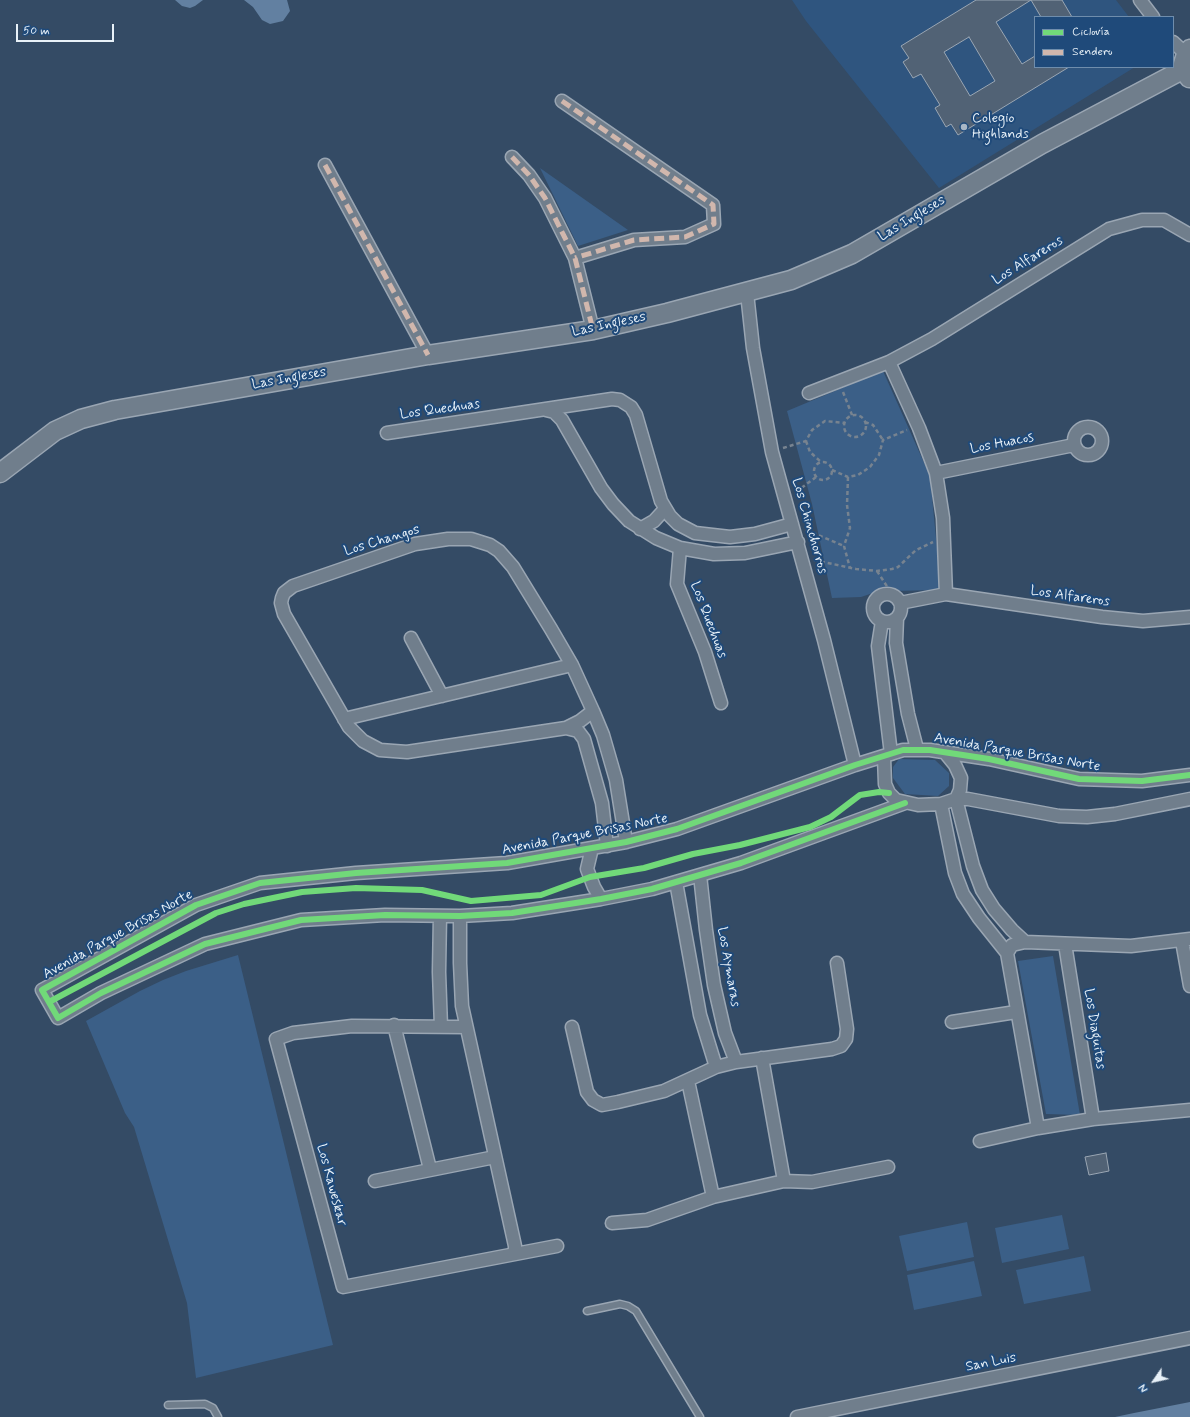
<!DOCTYPE html>
<meta charset="utf-8">
<style>
body{margin:0}
#map{position:relative;width:1190px;height:1417px;overflow:hidden;background:#344b65;font-family:Mynerve,sans-serif}
canvas{display:block}
.legend{position:absolute;left:1034px;top:16px;width:140px;height:52px;box-sizing:border-box;background:#1f4a7a;border:1px solid #6f8dac;margin:0;padding:5px 7px;list-style:none;font-size:12px;color:#e8f1f8}
.legend li{display:flex;align-items:center;gap:8px;height:20px}
.legend b{width:20px;border:1px solid #6f8dac}
.north{position:absolute;left:1134px;top:1361px;width:40px;height:40px;-webkit-text-stroke:3px #1f4a7a;paint-order:stroke;rotate:236deg;font-size:11px;font-weight:700;line-height:16px;text-align:center;color:#e8f1f8}
.north::after{content:'';display:block;margin:auto;width:14px;height:18px;background:#e8f1f8;clip-path:polygon(50% 0,100% 100%,50% 72%,0 100%)}
.scale{position:absolute;left:16px;top:24px;width:98px;height:18px;box-sizing:border-box;border:2px solid #e8f1f8;border-top:0;padding-left:5px;font-size:12px;line-height:14px;white-space:nowrap;color:#e8f1f8;-webkit-text-stroke:3px #1f4a7a;paint-order:stroke}
</style>
<div id="map">
<canvas width="1190" height="1417"></canvas>
<ul class="legend">
<li><b style="height:5px;background:#71d979"></b>Ciclovía</li>
<li><b style="height:5px;background:#d1b7ad"></b>Sendero</li>
</ul>
<div class="north">N</div>
<div class="scale">50 m</div>
</div>
<script>
const ctx = document.querySelector('canvas').getContext('2d');
ctx.lineJoin = 'round';
function paint(path, color) {
  ctx.fillStyle = color;
  ctx.fill(path, 'evenodd');
}
function toPath(rows) {
  const path = new Path2D();
  for (const r of rows) {
    if (r.length === 3) {
      path.moveTo(r[0] + r[2], r[1]);
      path.arc(r[0], r[1], r[2], 0, 2 * Math.PI);
      continue;
    }
    path.moveTo(r[0], r[1]);
    for (let i = 2; i < r.length; i += 2) path.lineTo(r[i], r[i + 1]);
  }
  return path;
}
function strokePath(path, color, width, dash) {
  ctx.strokeStyle = color;
  ctx.lineWidth = width;
  ctx.lineCap = dash ? 'butt' : 'round';
  ctx.setLineDash(dash || []);
  ctx.stroke(path);
}
function drawText(font, color, halo, rows, align = 'center') {
  ctx.font = font + ' Mynerve,sans-serif';
  ctx.lineWidth = 4;
  ctx.setLineDash([]);
  ctx.textBaseline = 'middle';
  ctx.strokeStyle = halo;
  ctx.fillStyle = color;
  for (const [text, x, y, turn = 0] of rows) {
    ctx.save();
    ctx.translate(x, y);
    ctx.rotate((+turn || 0) * Math.PI / 180);
    ctx.textAlign = isNaN(turn) ? turn : align;
    if (halo) ctx.strokeText(text, 0, 0);
    ctx.fillText(text, 0, 0);
    ctx.restore();
  }
}
const built = toPath([
 [792,0,1116,0,1129,17,1035,17,1035,67,1135,67,939,188,806,21]
]);
const green = toPath([
 [540,168,628,230,578,246],
 [883,371,930,476,941,590,890,591,873,593,861,597,832,598,812,504,787,411],
 [899,759,935,760,949,773,949,786,938,796,905,794,893,778,893,767],
 [238,955,333,1345,196,1378,187,1303,134,1127,125,1113,86,1021,140,991,163,980,186,971],
 [1053,956,1080,1115,1046,1114,1018,961],
 [1062,1215,1069,1249,1002,1263,995,1228],
 [967,1222,974,1257,907,1271,899,1236],
 [1084,1256,1091,1291,1024,1304,1016,1270],
 [974,1261,982,1296,914,1310,907,1275]
]);
const water = toPath([
 [175,0,203,0,195,6,190,8,182,6],
 [244,0,287,0,290,11,283,21,270,24,262,20,253,7],
 [1190,1402,1190,1417,1115,1417,1134,1413]
]);
const building = toPath([
 [976,0,1062,0,1072,17,1041,17,1031,0,996,22,1022,64,1035,56,1035,67,1069,67,958,135,951,124,946,127,935,108,940,105,921,74,913,78,903,62,909,58,901,46,976,0],
 [969,37,995,81,970,96,944,52,969,37],
 [1106,1153,1109,1171,1089,1175,1085,1157,1106,1153]
]);
const path = toPath([
 [843,392,852,415],
 [855,426,11],
 [865,422,873,425,883,440],
 [806,441,810,452,821,462],
 [783,448,806,441,812,430,825,421,844,423],
 [823,471,9],
 [832,470,848,477,858,475,870,467,879,455,883,440,907,430],
 [848,477,847,505,850,528,844,546,850,568],
 [796,492,816,477],
 [806,530,844,546],
 [814,560,856,569,877,571,892,569,898,567,916,550,933,542],
 [877,571,892,594]
]);
const lane = toPath([
 [587,1311,620,1304,628,1306,636,1311,700,1417],
 [168,1405,205,1404,213,1408,218,1417]
]);
const street = toPath([
 [1140,0,1153,17],
 [1173,42,1186,54],
 [562,101,713,205,714,224,685,237,634,240,575,258],
 [512,157,529,175,545,198,575,258,593,330],
 [325,165,428,355],
 [747,293,753,348,772,452,824,640,855,765],
 [889,362,919,428,936,473,943,518,946,594],
 [809,393,889,362,932,339,1109,229,1142,220,1164,220,1190,235],
 [546,410,554,412,562,420,601,488,613,504,629,521,656,538,680,548,714,554,745,553,798,542],
 [1088,441,14],
 [387,433,612,399,620,400,631,407,636,415,661,501,670,516,678,524,695,533,730,537,755,534,792,524],
 [936,473,1074,445],
 [640,529,654,521,665,509],
 [680,548,677,584,705,652,721,703],
 [887,608,14],
 [900,603,946,594,1102,617,1143,621,1190,617],
 [897,618,896,643,908,714,917,749],
 [882,621,878,646,891,754],
 [411,638,442,696],
 [593,711,580,721,566,728,407,752,380,750,363,741,349,727,284,614,281,603,282,598,284,593,293,586,415,544,448,539,471,539,490,545,499,551,513,567,551,629,572,665,593,711,603,735,616,780,626,842],
 [344,719,572,665],
 [566,728,578,731,584,739,602,803,607,846],
 [946,754,955,765,961,778,960,790,956,799],
 [884,757,885,784,889,793,896,800,918,805,941,804,956,799,968,799,1059,816,1087,817,1115,814,1190,799],
 [956,799,973,866,982,890,994,909,1012,930,1025,942],
 [905,803,741,863,652,889,601,899,512,913,460,916,385,915,301,920,205,944,101,993,58,1018,42,990,196,905,260,883,356,873,507,863,626,842,677,829,855,765,903,750,930,750,989,759,1079,779,1142,781,1190,775],
 [941,804,955,873,963,894,979,918,1007,953,1038,1128],
 [592,848,587,869,594,887,601,899],
 [700,875,706,930,714,985,725,1033,736,1062],
 [676,882,700,1015,716,1067],
 [440,916,439,972,441,1027],
 [460,916,460,963,462,1006,515,1246,515,1251,512,1254],
 [1182,941,1190,986],
 [1065,944,1093,1119],
 [1007,953,1012,945,1025,942,1131,946,1190,939],
 [952,1022,1016,1012],
 [394,1025,430,1169],
 [466,1027,352,1026,293,1033,276,1039,343,1287,557,1246],
 [572,1027,587,1092,593,1100,602,1105,618,1102,664,1091,716,1067,736,1062,832,1049,841,1046,846,1039,847,1029,837,963],
 [762,1058,784,1181],
 [688,1081,713,1197],
 [980,1141,1038,1128,1093,1119,1190,1110],
 [375,1181,495,1157],
 [612,1223,647,1220,713,1197,784,1181,812,1182,888,1167],
 [797,1417,1190,1338]
]);
const secondary = toPath([
 [1189,78,1184,69,1183,64,1186,54,1190,49],
 [0,473,55,431,81,419,115,410,428,355,593,330,667,313,791,280,852,254,1042,144,1184,69]
]);
const quiet = toPath([
 [562,101,713,205,714,224,685,237,634,240,575,258],
 [512,157,529,175,545,198,575,258,593,330],
 [325,165,428,355]
]);
const cycleway = toPath([
 [905,803,741,863,652,889,601,899,512,913,460,916,385,915,301,920,205,944,101,993,58,1018,42,990,196,905,260,883,356,873,507,863,626,842,677,829,855,765,903,750,930,750,989,759,1079,779,1142,781,1190,775],
 [49,1002,216,913,244,904,302,892,356,888,422,890,471,901,541,895,590,877,644,868,693,854,740,845,810,827,831,817,860,795,879,792,889,793]
]);
const markers = [
 [964,127,4,"#a9b7c5"]
];
const poiNames = [
 ["Colegio",972,119],
 ["Highlands",972,135]
];
const streetNames = [
 ["Las Ingleses",912,219,-31],
 ["Los Alfareros",1028,261,-32],
 ["Las Ingleses",609,325,-12],
 ["Las Ingleses",289,379,-10],
 ["Los Quechuas",440,410,-8],
 ["Los Huacos",1002,444,-11],
 ["Los Chinchorros",809,526,74],
 ["Los Changos",382,541,-17],
 ["Los Alfareros",1070,597,8],
 ["Los Quechuas",708,620,69],
 ["Avenida Parque Brisas Norte",1017,753,10],
 ["Avenida Parque Brisas Norte",585,835,-11],
 ["Avenida Parque Brisas Norte",118,935,-29],
 ["Los Aymaras",728,967,80],
 ["Los Diaguitas",1094,1029,81],
 ["Los Kaweskar",331,1185,75],
 ["San Luis",991,1363,-11]
];
paint(built, '#2f557f');
paint(green, '#3b5f87');
paint(water, '#6280a1');
paint(building, '#516275');
strokePath(building, '#9aa6b3', 1);
strokePath(lane, '#9aa6b3', 9);
strokePath(street, '#9aa6b3', 15);
strokePath(secondary, '#9aa6b3', 21);
strokePath(path, '#778390', 2.5, [4, 3]);
strokePath(lane, '#707e8c', 6);
strokePath(street, '#707e8c', 12);
strokePath(secondary, '#707e8c', 18);
strokePath(quiet, '#d1b7ad', 5, [10, 5]);
strokePath(cycleway, '#71d979', 6);
for (const [x, y, r, color] of markers) {
  const dot = new Path2D();
  dot.arc(x, y, r, 0, 2 * Math.PI);
  ctx.fillStyle = color;
  ctx.fill(dot);
  strokePath(dot, '#1f4a7a', 1.5);
}
drawText('14px', '#e8f1f8', '#1f4a7a', poiNames, 'left');
drawText('14px', '#e8f1f8', '#1f4a7a', streetNames);
</script>
